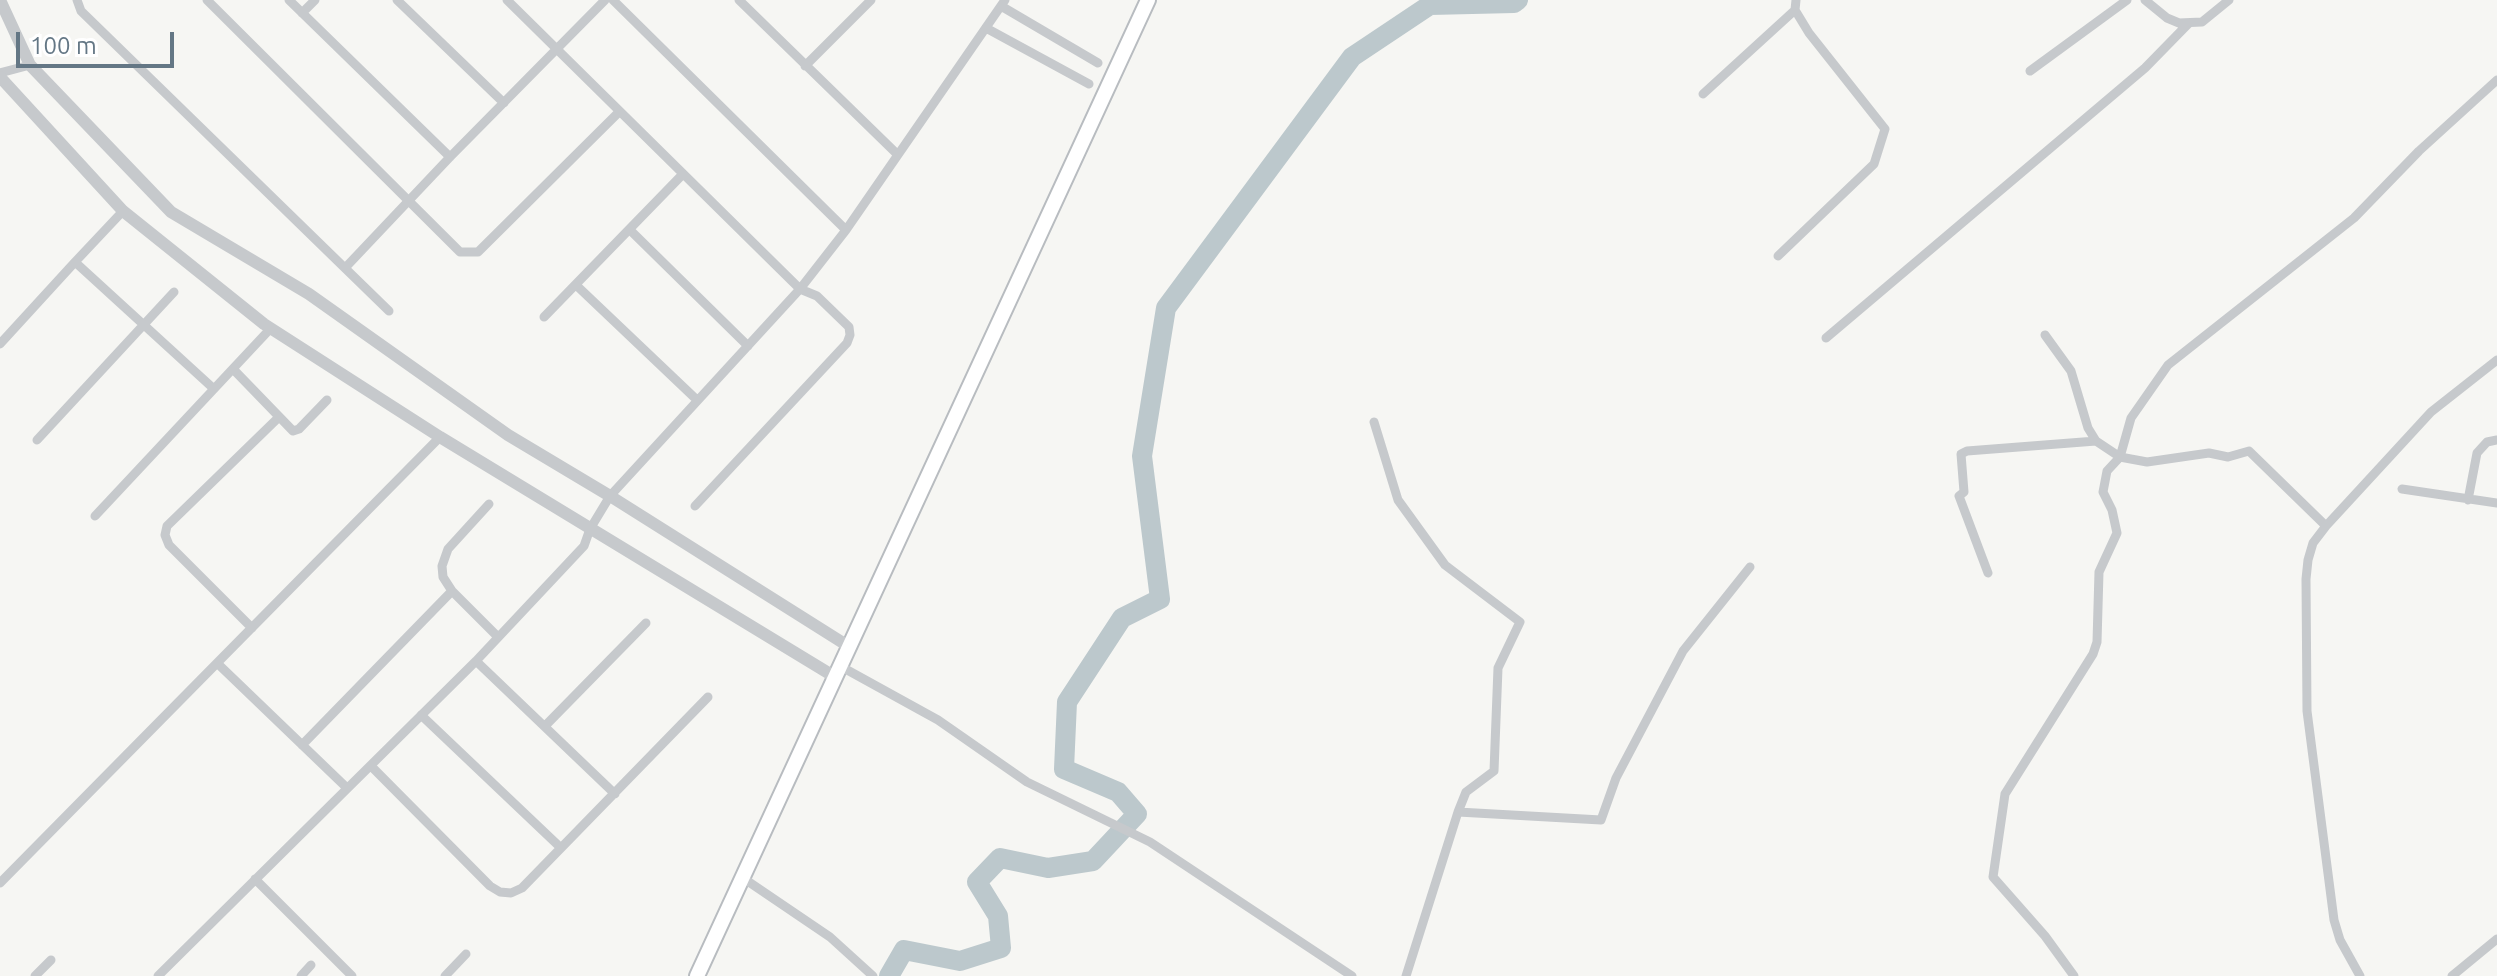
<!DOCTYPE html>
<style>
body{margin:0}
#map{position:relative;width:2497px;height:976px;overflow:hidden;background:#f6f6f3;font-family:Ubuntu,sans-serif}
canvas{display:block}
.scale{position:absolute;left:16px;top:32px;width:158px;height:36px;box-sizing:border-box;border:4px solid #647785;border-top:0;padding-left:10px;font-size:24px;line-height:28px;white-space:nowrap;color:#647785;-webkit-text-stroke:6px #fff;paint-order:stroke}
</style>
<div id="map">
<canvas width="2497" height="976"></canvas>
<div class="scale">100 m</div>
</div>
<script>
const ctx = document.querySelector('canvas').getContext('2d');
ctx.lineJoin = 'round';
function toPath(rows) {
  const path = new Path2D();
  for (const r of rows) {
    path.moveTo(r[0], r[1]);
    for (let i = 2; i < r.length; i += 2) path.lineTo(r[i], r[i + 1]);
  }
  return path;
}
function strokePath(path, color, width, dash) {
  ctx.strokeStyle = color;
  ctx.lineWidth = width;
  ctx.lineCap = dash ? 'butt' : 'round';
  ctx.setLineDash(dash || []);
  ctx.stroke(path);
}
const river = toPath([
 [889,976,904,950,960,961,1001,948,998,916,977,882,1000,858,1048,868,1093,861,1137,814,1118,792,1064,769,1067,702,1122,618,1160,599,1142,456,1166,308,1352,57,1430,5,1514,3,1518,0]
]);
const minor = toPath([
 [77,0,81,11,389,311],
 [207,0,460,252,478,252,619,112],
 [289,0,450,157],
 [397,0,504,103],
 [507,0,800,289,817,296,849,327,850,335,847,343,695,506],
 [613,0,846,230],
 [739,0,897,154],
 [2145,0,2167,18,2179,23,2202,22,2229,0],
 [1001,6,1098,63],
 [302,13,315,0],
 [986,28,1089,84],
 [805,66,871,0],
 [2030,71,2127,0],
 [0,73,30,65],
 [1703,94,1795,10],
 [123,211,75,262,214,389],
 [630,230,748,346],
 [1778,256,1874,164,1885,129,1809,33,1795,10,1796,0],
 [345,268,450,157,605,0],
 [576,285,697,400],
 [544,317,682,175],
 [2045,335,2071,371,2088,428,2096,441,2120,457,2107,471,2103,492,2112,510,2117,533,2099,572,2097,642,2093,654,2005,794,1993,877,2045,936,2074,976],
 [1826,338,2145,68,2189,23],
 [0,344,75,262],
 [233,369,293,431,299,429,327,400],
 [1374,422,1398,500,1445,565,1520,622,1498,668,1494,771,1466,792,1458,812,1406,976],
 [37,440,174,292],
 [2402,489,2497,503],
 [2468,500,2477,453,2487,442,2497,440],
 [489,504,448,549,442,566,443,577,452,591,498,637],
 [95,516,271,328],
 [2326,526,2249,451,2228,457,2209,453,2147,462,2120,457,2131,418,2168,365,2354,218,2419,151,2497,80],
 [1988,573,1959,496,1964,492,1961,454,1967,451,2096,441],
 [252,628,169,545,165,535,167,526,278,418],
 [476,661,615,794],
 [217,663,347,788],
 [840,666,938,720,1027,782,1150,842,1352,976],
 [421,715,561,848],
 [545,726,646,623],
 [302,745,452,591],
 [371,766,490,886,500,892,511,893,522,888,708,697],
 [1458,812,1601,820,1616,778,1683,651,1750,567],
 [743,878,830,937,873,976],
 [255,879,352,976],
 [0,883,440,437],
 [35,976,51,960],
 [158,976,476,661,584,546,590,529,610,496,800,289,846,230,1005,0],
 [301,976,311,965],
 [445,976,466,954],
 [2360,976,2340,940,2334,920,2307,711,2306,579,2308,560,2313,543,2326,526,2431,412,2497,360],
 [2452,976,2497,939]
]);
const tertiary = toPath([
 [0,0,30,65,171,212,309,294,508,435,610,496,848,646],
 [0,77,123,211,264,324,440,437,835,677]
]);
const primary = toPath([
 [697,976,1148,0]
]);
strokePath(river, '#bcc8cc', 20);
strokePath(primary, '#b8bcc0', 18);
strokePath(minor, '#c6c9cc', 9);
strokePath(tertiary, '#c6c9cc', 12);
strokePath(primary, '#fff', 14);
</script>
